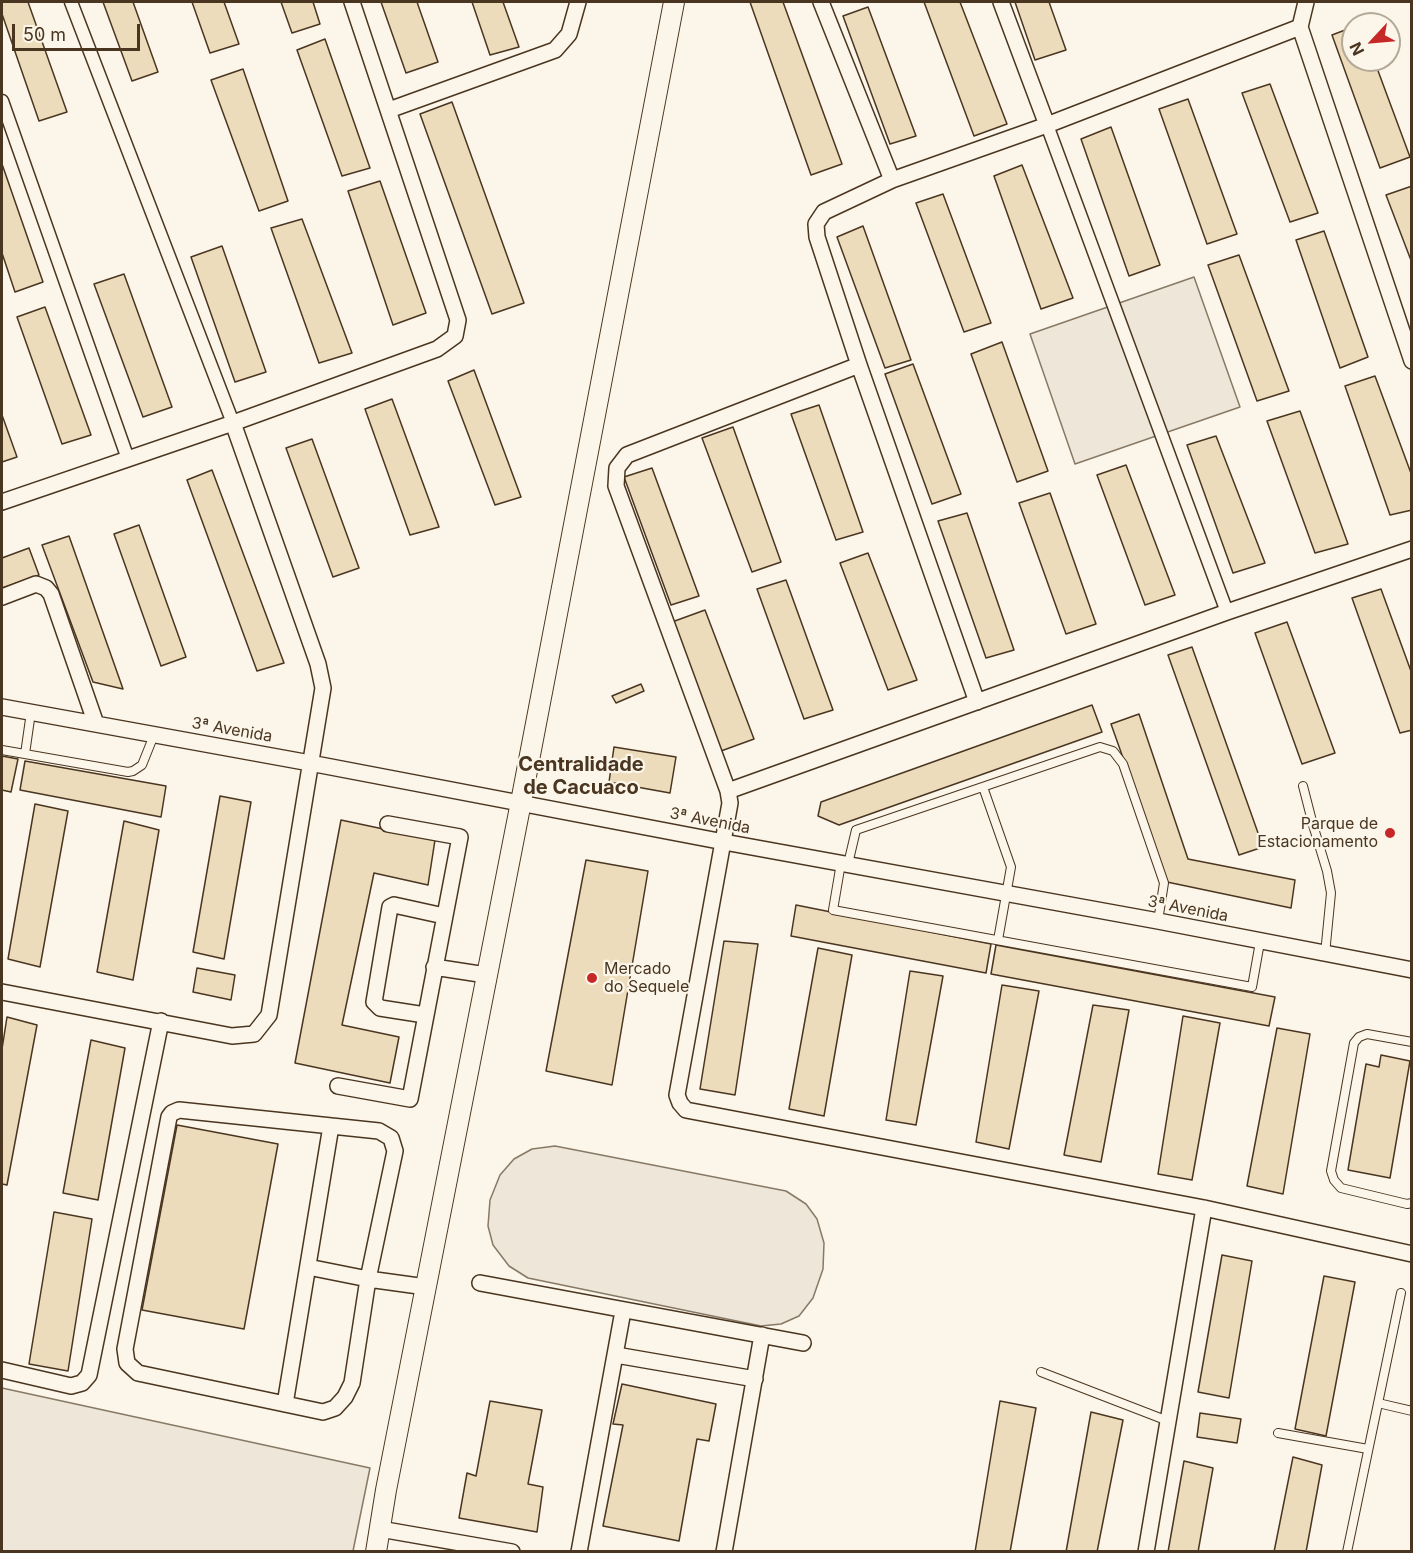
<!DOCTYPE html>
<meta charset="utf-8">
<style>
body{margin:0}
#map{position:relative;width:1413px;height:1553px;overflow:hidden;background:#fbf6e9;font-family:Inter,sans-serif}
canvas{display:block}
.frame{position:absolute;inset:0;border:3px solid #4a3520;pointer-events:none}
.north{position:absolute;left:1341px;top:12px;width:60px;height:60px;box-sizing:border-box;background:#fbf6e9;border:2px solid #b4a999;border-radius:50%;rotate:244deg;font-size:16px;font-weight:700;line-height:24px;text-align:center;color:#4a3520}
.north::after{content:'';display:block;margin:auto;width:21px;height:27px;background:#c62828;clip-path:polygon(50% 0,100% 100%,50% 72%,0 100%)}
.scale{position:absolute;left:12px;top:24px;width:128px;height:27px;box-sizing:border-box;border:3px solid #4a3520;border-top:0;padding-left:8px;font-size:18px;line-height:21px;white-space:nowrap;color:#4a3520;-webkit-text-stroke:4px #fbf6e9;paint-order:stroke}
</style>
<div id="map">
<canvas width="1413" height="1553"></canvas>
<div class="frame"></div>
<div class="north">N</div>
<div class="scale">50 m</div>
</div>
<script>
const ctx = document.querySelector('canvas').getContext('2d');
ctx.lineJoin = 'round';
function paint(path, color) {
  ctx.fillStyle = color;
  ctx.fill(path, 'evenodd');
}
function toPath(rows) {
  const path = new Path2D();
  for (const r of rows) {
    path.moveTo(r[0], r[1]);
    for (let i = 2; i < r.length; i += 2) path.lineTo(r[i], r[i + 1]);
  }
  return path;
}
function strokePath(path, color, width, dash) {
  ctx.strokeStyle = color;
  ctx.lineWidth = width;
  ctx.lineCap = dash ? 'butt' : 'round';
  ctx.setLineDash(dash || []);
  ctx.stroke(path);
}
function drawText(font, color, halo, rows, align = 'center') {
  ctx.font = font + ' Inter,sans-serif';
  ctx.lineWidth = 4.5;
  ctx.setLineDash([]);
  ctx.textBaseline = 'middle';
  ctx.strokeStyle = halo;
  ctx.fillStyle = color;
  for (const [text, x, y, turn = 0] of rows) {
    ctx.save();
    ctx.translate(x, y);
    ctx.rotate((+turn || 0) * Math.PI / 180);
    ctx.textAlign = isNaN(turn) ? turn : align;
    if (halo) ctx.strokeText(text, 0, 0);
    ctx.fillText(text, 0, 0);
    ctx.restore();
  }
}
const green = toPath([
 [1194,277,1240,407,1075,464,1030,334,1194,277],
 [555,1146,786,1191,806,1204,817,1219,824,1243,823,1269,813,1298,799,1316,781,1324,761,1326,528,1278,509,1266,493,1245,488,1226,490,1200,500,1175,514,1159,532,1149,555,1146],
 [2,1388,370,1468,353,1551,2,1551,2,1388]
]);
const building = toPath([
 [2,2,28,2,67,112,39,121,2,14,2,2],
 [103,2,133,2,158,72,132,81,103,2],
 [192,2,224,2,239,44,210,53,192,2],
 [281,2,313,2,320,24,292,33,281,2],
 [381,2,417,2,438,62,406,73,381,2],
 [472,2,503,2,519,47,490,55,472,2],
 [750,2,783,2,842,164,811,175,750,2],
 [924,2,960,2,1007,124,974,136,924,2],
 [1015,2,1049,2,1066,50,1035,60,1015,2],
 [868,7,916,136,890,144,843,16,868,7],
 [1353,27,1353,60,1374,60,1410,157,1380,168,1332,35,1353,27],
 [325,39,370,168,342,176,297,50,325,39],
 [243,69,288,201,259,211,211,80,243,69],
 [1270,84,1318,213,1290,222,1242,93,1270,84],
 [1188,99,1237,234,1207,244,1159,109,1188,99],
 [452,102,524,303,492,314,420,114,452,102],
 [1111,127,1160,265,1129,276,1081,139,1111,127],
 [2,164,43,282,15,292,2,253,2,164],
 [1022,165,1073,298,1041,309,994,176,1022,165],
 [380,181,426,313,393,325,348,191,380,181],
 [1412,186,1412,263,1386,195,1412,186],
 [943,194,991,323,964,332,916,203,943,194],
 [302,219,352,353,319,363,271,228,302,219],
 [863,226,911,360,885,368,837,237,863,226],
 [1324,231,1368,357,1340,368,1296,240,1324,231],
 [222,246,266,372,235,382,191,257,222,246],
 [1239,255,1289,391,1257,401,1208,265,1239,255],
 [124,274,172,407,143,417,94,284,124,274],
 [45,307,91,435,62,444,17,317,45,307],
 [1002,342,1048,471,1017,482,971,354,1002,342],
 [913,364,961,494,932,504,885,374,913,364],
 [474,370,521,497,495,505,448,381,474,370],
 [1375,376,1412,476,1412,510,1390,515,1345,386,1375,376],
 [392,399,439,527,410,535,365,409,392,399],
 [819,405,863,532,836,540,791,414,819,405],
 [1300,411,1348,544,1315,553,1267,421,1300,411],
 [2,415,17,457,2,462,2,415],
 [733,427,781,562,752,572,702,438,733,427],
 [1216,436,1265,563,1233,573,1187,445,1216,436],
 [312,439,359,568,333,577,286,448,312,439],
 [1126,465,1175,595,1145,605,1097,475,1126,465],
 [652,468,699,596,671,605,624,477,652,468],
 [212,470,284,663,257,671,187,480,212,470],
 [1050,493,1096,624,1066,634,1019,503,1050,493],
 [967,513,1014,650,986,658,938,521,967,513],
 [139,525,186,657,161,666,114,534,139,525],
 [69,536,123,689,93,682,42,545,69,536],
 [29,548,39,575,2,588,2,558,29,548],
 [868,553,917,680,888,690,840,563,868,553],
 [786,580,833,710,804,719,757,589,786,580],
 [1381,589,1412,674,1412,730,1400,733,1352,598,1381,589],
 [705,610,754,739,721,751,672,622,705,610],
 [1287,622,1335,753,1302,764,1255,633,1287,622],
 [1192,647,1263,847,1239,855,1168,655,1192,647],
 [641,684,644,691,616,703,612,696,641,684],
 [1092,705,1102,732,839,825,818,816,821,802,1092,705],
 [1139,714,1188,859,1295,880,1291,908,1167,882,1111,724,1139,714],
 [614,747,676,757,670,793,609,782,614,747],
 [2,756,18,759,11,792,2,790,2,756],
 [25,761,166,786,161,817,20,790,25,761],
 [220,796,251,802,224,959,193,952,220,796],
 [35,804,68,811,40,967,8,959,35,804],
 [341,820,435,840,428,885,374,873,342,1025,399,1037,390,1083,295,1063,341,820],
 [124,821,159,830,133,980,97,972,124,821],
 [586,860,648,871,612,1085,546,1071,586,860],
 [796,905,991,944,986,973,791,936,796,905],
 [724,941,758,944,735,1095,700,1089,724,941],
 [996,945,1275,997,1269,1026,991,974,996,945],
 [818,948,852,955,824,1116,789,1109,818,948],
 [197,968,235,975,231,1000,193,992,197,968],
 [910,971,943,976,916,1125,886,1120,910,971],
 [1002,985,1039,991,1009,1149,976,1142,1002,985],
 [1093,1005,1129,1010,1101,1162,1064,1155,1093,1005],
 [1183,1016,1220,1023,1192,1180,1158,1174,1183,1016],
 [7,1017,37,1025,7,1185,2,1184,2,1049,7,1017],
 [1277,1028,1310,1034,1283,1194,1247,1186,1277,1028],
 [91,1040,125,1048,98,1200,63,1193,91,1040],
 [1381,1055,1410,1061,1390,1178,1348,1170,1366,1064,1379,1067,1381,1055],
 [177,1125,278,1144,244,1329,142,1310,177,1125],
 [54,1212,92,1219,68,1371,29,1364,54,1212],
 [1222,1255,1252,1261,1229,1398,1198,1392,1222,1255],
 [1324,1276,1355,1282,1326,1436,1295,1429,1324,1276],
 [622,1384,716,1404,709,1441,697,1439,679,1541,603,1526,623,1425,613,1424,622,1384],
 [490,1401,542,1410,528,1484,543,1487,537,1532,459,1518,467,1473,476,1476,490,1401],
 [1000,1401,1036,1408,1010,1552,975,1552,1000,1401],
 [1091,1412,1123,1420,1097,1552,1066,1552,1091,1412],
 [1200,1413,1241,1419,1237,1443,1197,1437,1200,1413],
 [1293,1457,1322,1465,1306,1552,1274,1552,1293,1457],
 [1184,1461,1213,1468,1198,1552,1168,1552,1184,1461]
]);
const service = toPath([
 [2,750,128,772,133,771,142,765,154,735],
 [25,754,31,712],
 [1303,786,1313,825,1327,871,1331,893,1325,954],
 [983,787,1011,867,998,940],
 [841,863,833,910,1252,987,1260,942],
 [848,864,856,830,1100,747,1113,751,1123,764,1164,883,1158,921],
 [1412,1042,1367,1034,1359,1037,1354,1043,1331,1171,1334,1180,1341,1188,1407,1204,1412,1203],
 [1041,1372,1168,1421],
 [1378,1403,1412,1411],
 [1278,1433,1368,1449],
 [1347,1552,1401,1293]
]);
const pedestrian = toPath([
 [71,2,233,423],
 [2,101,128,459],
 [1047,125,1227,612]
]);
const minor = toPath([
 [821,2,892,180],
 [1001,2,1047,125],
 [1306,2,1300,27,1412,361],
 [389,110,555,50,569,34,578,2],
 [859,365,627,455,617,468,616,486,728,791,730,803,677,1095,680,1103,686,1110,1204,1208,1412,1254],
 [2,502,233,423,437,349,455,336,458,320,352,2],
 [2,597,36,584,46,588,51,594,96,724],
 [977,702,859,365,817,237,816,224,824,212,892,180,1047,125,1300,27],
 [2,707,310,763,724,842,1158,921,1412,970],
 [728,791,1227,612,1412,549],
 [434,967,486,975],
 [2,992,232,1036,254,1034,269,1015,323,688,318,664,233,423],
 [425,1015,380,1008,374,1002,390,907,394,905,444,916],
 [338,1086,410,1099,460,837,388,824],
 [179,1110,379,1131,391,1138,395,1151,368,1279,352,1383,345,1397,335,1408,323,1412,138,1373,127,1363,125,1349,169,1117,172,1113,179,1110],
 [308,1267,368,1279,426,1287],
 [480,1283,803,1343],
 [616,1355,755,1379],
 [2,1370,71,1386,82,1383,89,1375,161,1021],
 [285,1404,331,1126],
 [380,1529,512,1552],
 [579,1552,623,1311],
 [724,1552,762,1335],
 [1146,1552,1204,1208]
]);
const tertiary = toPath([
 [376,1552,386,1490,521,802,674,2]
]);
const markers = [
 [1390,833,6,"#c62828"],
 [592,978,6,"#c62828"]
];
const streetNames = [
 ["3ª Avenida",232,730,10],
 ["3ª Avenida",710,821,11],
 ["3ª Avenida",1188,909,11]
];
const poiNames = [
 ["Parque de",1378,824],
 ["Estacionamento",1378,842],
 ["Mercado",604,969,"left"],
 ["do Sequele",604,987,"left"]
];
const quarterNames = [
 ["Centralidade",581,765],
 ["de Cacuaco",581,788]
];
paint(green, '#ede6d9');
strokePath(green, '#887966', 1.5);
paint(building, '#ecdcbc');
strokePath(building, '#4a3520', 1.5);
strokePath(service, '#4a3520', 10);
strokePath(pedestrian, '#4a3520', 15);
strokePath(minor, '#4a3520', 18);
strokePath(tertiary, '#4a3520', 22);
strokePath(service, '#fbf6e9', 8);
strokePath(pedestrian, '#fbf6e9', 12);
strokePath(minor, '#fbf6e9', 15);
strokePath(tertiary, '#fbf6e9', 20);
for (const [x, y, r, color] of markers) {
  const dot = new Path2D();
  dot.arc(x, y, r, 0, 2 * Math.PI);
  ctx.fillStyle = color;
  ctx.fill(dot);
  strokePath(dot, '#fbf6e9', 2);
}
drawText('16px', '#4a3520', '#fbf6e9', streetNames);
drawText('16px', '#4a3520', '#fbf6e9', poiNames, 'right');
drawText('bold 20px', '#4a3520', '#fbf6e9', quarterNames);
</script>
